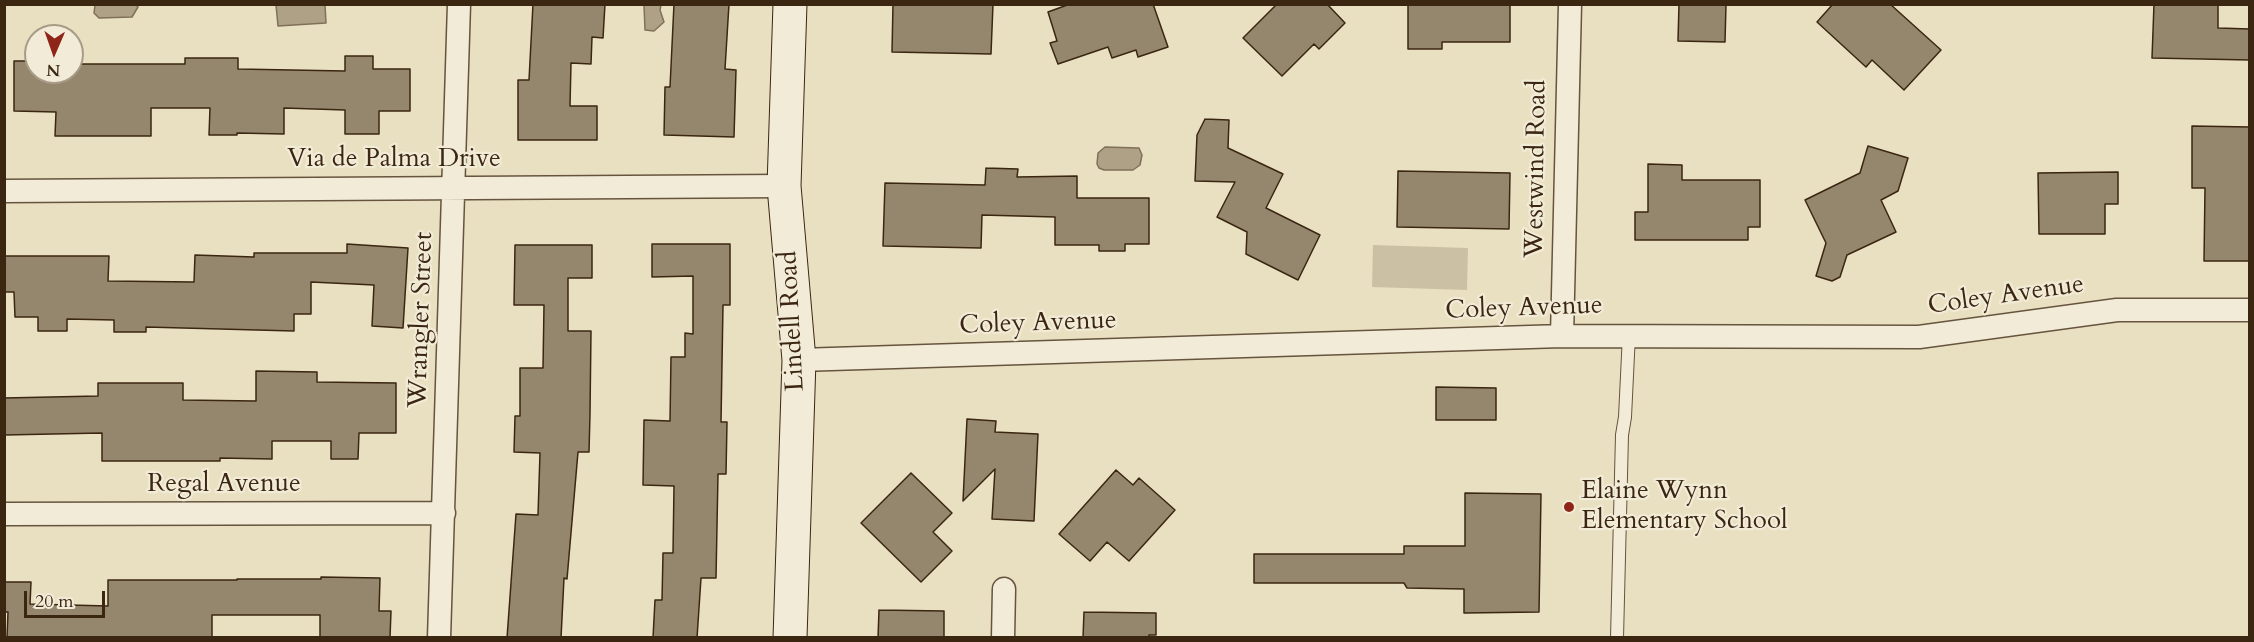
<!DOCTYPE html>
<style>
body{margin:0}
#map{position:relative;width:2254px;height:642px;overflow:hidden;background:#e9e0c1;font-family:Cardo,serif}
canvas{display:block}
.frame{position:absolute;inset:0;border:6px solid #3b2612;pointer-events:none}
.north{position:absolute;left:24px;top:24px;width:60px;height:60px;box-sizing:border-box;background:#f1ebd7;border:2px solid #a89c88;border-radius:50%;rotate:182deg;font-size:16px;font-weight:700;line-height:24px;text-align:center;color:#3b2612}
.north::after{content:'';display:block;margin:auto;width:21px;height:27px;background:#8f2418;clip-path:polygon(50% 0,100% 100%,50% 72%,0 100%)}
.scale{position:absolute;left:24px;top:591px;width:81px;height:27px;box-sizing:border-box;border:3px solid #3b2612;border-top:0;padding-left:8px;font-size:18px;line-height:21px;white-space:nowrap;color:#3b2612;-webkit-text-stroke:4px #f1ebd7;paint-order:stroke}
</style>
<div id="map">
<canvas width="2254" height="642"></canvas>
<div class="frame"></div>
<div class="north">N</div>
<div class="scale">20 m</div>
</div>
<script>
const ctx = document.querySelector('canvas').getContext('2d');
ctx.lineJoin = 'round';
function paint(path, color) {
  ctx.fillStyle = color;
  ctx.fill(path, 'evenodd');
}
function toPath(rows) {
  const path = new Path2D();
  for (const r of rows) {
    path.moveTo(r[0], r[1]);
    for (let i = 2; i < r.length; i += 2) path.lineTo(r[i], r[i + 1]);
  }
  return path;
}
function strokePath(path, color, width, dash) {
  ctx.strokeStyle = color;
  ctx.lineWidth = width;
  ctx.lineCap = dash ? 'butt' : 'round';
  ctx.setLineDash(dash || []);
  ctx.stroke(path);
}
function drawText(font, color, halo, rows, align = 'center') {
  ctx.font = font + ' Cardo,serif';
  ctx.lineWidth = 4.5;
  ctx.setLineDash([]);
  ctx.textBaseline = 'middle';
  ctx.strokeStyle = halo;
  ctx.fillStyle = color;
  for (const [text, x, y, turn = 0] of rows) {
    ctx.save();
    ctx.translate(x, y);
    ctx.rotate((+turn || 0) * Math.PI / 180);
    ctx.textAlign = isNaN(turn) ? turn : align;
    if (halo) ctx.strokeText(text, 0, 0);
    ctx.fillText(text, 0, 0);
    ctx.restore();
  }
}
const green = toPath([
 [1373,245,1468,248,1467,290,1372,287]
]);
const water = toPath([
 [95,5,136,5,138,7,132,17,99,18,94,13,95,5],
 [276,5,325,5,326,23,278,26,276,5],
 [644,5,661,5,660,10,664,22,654,31,645,30,644,5],
 [1105,147,1139,148,1142,155,1140,165,1133,170,1104,170,1099,168,1097,164,1098,153,1105,147]
]);
const building = toPath([
 [533,4,605,4,603,38,592,37,591,64,571,63,570,106,597,106,597,140,518,140,518,80,529,80,533,4],
 [674,4,729,4,725,69,736,70,734,137,664,135,665,87,670,87,674,4],
 [893,4,993,4,991,54,892,52,893,4],
 [1070,4,1153,4,1168,47,1138,57,1136,50,1112,58,1108,47,1058,64,1050,43,1057,41,1048,12,1070,4],
 [1277,4,1327,4,1345,23,1319,49,1314,44,1282,76,1243,38,1277,4],
 [1408,4,1510,4,1510,42,1442,42,1442,49,1408,49,1408,4],
 [1679,4,1726,4,1725,42,1678,41,1679,4],
 [1833,4,1890,4,1941,50,1904,90,1872,60,1866,67,1817,22,1833,4],
 [2154,4,2218,4,2218,28,2250,29,2250,60,2152,58,2154,4],
 [345,56,373,56,373,69,410,69,410,111,379,111,379,134,345,134,345,110,284,108,284,134,237,133,237,135,209,135,210,108,151,108,151,136,55,136,56,112,14,111,14,61,36,61,36,72,72,72,72,61,79,62,79,64,185,64,185,58,238,58,238,69,345,71,345,56],
 [1205,119,1229,120,1228,148,1283,174,1266,208,1320,235,1298,280,1246,254,1247,232,1217,217,1235,182,1195,181,1197,135,1205,119],
 [2192,126,2250,127,2250,261,2204,261,2205,188,2192,188,2192,126],
 [1868,146,1908,158,1898,191,1881,200,1896,232,1847,255,1840,277,1832,281,1816,276,1826,243,1805,200,1860,173,1868,146],
 [1648,164,1682,165,1682,180,1760,180,1760,227,1748,227,1748,240,1635,240,1635,212,1648,212,1648,164],
 [986,168,1018,169,1017,177,1077,176,1077,198,1149,198,1149,244,1125,244,1125,251,1099,251,1099,245,1055,245,1055,217,982,215,981,248,883,246,885,183,985,185,986,168],
 [1398,171,1510,173,1509,229,1397,227,1398,171],
 [2118,172,2118,204,2105,204,2105,234,2039,234,2038,173,2118,172],
 [347,244,408,248,403,328,372,326,374,285,311,282,311,314,294,314,294,331,146,327,146,332,114,332,114,320,67,319,67,331,38,331,38,317,15,317,14,292,4,292,4,256,109,256,108,281,194,282,195,255,254,257,254,253,347,253,347,244],
 [652,244,730,244,730,305,723,305,721,422,727,422,726,474,718,474,716,578,701,578,697,638,653,638,655,600,662,600,663,553,673,553,674,486,643,485,644,420,670,421,671,357,685,357,685,333,693,334,693,276,652,277,652,244],
 [515,245,592,245,592,278,568,278,568,331,591,331,590,414,589,452,578,452,567,579,564,578,561,638,507,638,516,514,538,515,540,453,514,452,515,416,520,416,520,368,543,368,544,305,514,305,515,245],
 [256,371,317,372,317,382,396,383,396,433,359,433,358,459,331,459,331,441,272,441,272,459,220,458,220,461,102,461,102,433,4,435,4,398,98,396,98,383,183,383,183,400,256,401,256,371],
 [1436,387,1496,388,1496,420,1436,420,1436,387],
 [967,419,996,421,995,432,1038,434,1034,521,992,519,995,469,963,501,967,419],
 [1116,470,1133,485,1139,478,1175,510,1129,561,1107,542,1090,561,1059,534,1116,470],
 [911,473,952,513,933,532,952,551,921,582,861,523,911,473],
 [1465,493,1541,494,1539,612,1464,613,1464,589,1407,588,1404,583,1254,583,1254,554,1404,554,1404,546,1465,546,1465,493],
 [321,577,380,578,379,611,391,611,390,638,320,638,320,615,212,615,212,638,7,638,8,612,4,612,4,582,31,582,30,604,108,606,108,580,237,580,237,579,321,579,321,577],
 [879,610,944,611,944,638,878,638,879,610],
 [1084,612,1156,613,1156,635,1149,635,1149,638,1083,638,1084,612]
]);
const lane = toPath([
 [1617,638,1622,435,1625,417,1629,334]
]);
const street = toPath([
 [4,191,784,186],
 [1562,336,1570,4],
 [799,360,1562,336,1919,337,2117,310,2250,310],
 [4,514,444,513],
 [439,638,459,4],
 [1003,638,1004,589]
]);
const secondary = toPath([
 [790,4,784,186,799,360,790,638]
]);
const markers = [
 [1569,507,6,"#8f2418"]
];
const streetNames = [
 ["Via de Palma Drive",394,160],
 ["Westwind Road",1537,169,-89],
 ["Coley Avenue",2006,296,-8],
 ["Coley Avenue",1524,309,-2],
 ["Wrangler Street",422,320,-88],
 ["Lindell Road",793,321,-93],
 ["Coley Avenue",1038,324,-2],
 ["Regal Avenue",224,485]
];
const poiNames = [
 ["Elaine Wynn",1581,492],
 ["Elementary School",1581,522]
];
paint(green, '#cbc0a3');
paint(water, '#aea186');
strokePath(water, '#807058', 1.5);
paint(building, '#95876d');
strokePath(building, '#3b2612', 1.5);
strokePath(lane, '#66543e', 14);
strokePath(street, '#66543e', 25);
strokePath(secondary, '#3b2612', 35);
strokePath(lane, '#f1ebd7', 12);
strokePath(street, '#f1ebd7', 22);
strokePath(secondary, '#f1ebd7', 33);
for (const [x, y, r, color] of markers) {
  const dot = new Path2D();
  dot.arc(x, y, r, 0, 2 * Math.PI);
  ctx.fillStyle = color;
  ctx.fill(dot);
  strokePath(dot, '#f1ebd7', 2);
}
drawText('26px', '#3b2612', '#f1ebd7', streetNames);
drawText('26px', '#3b2612', '#f1ebd7', poiNames, 'left');
</script>
